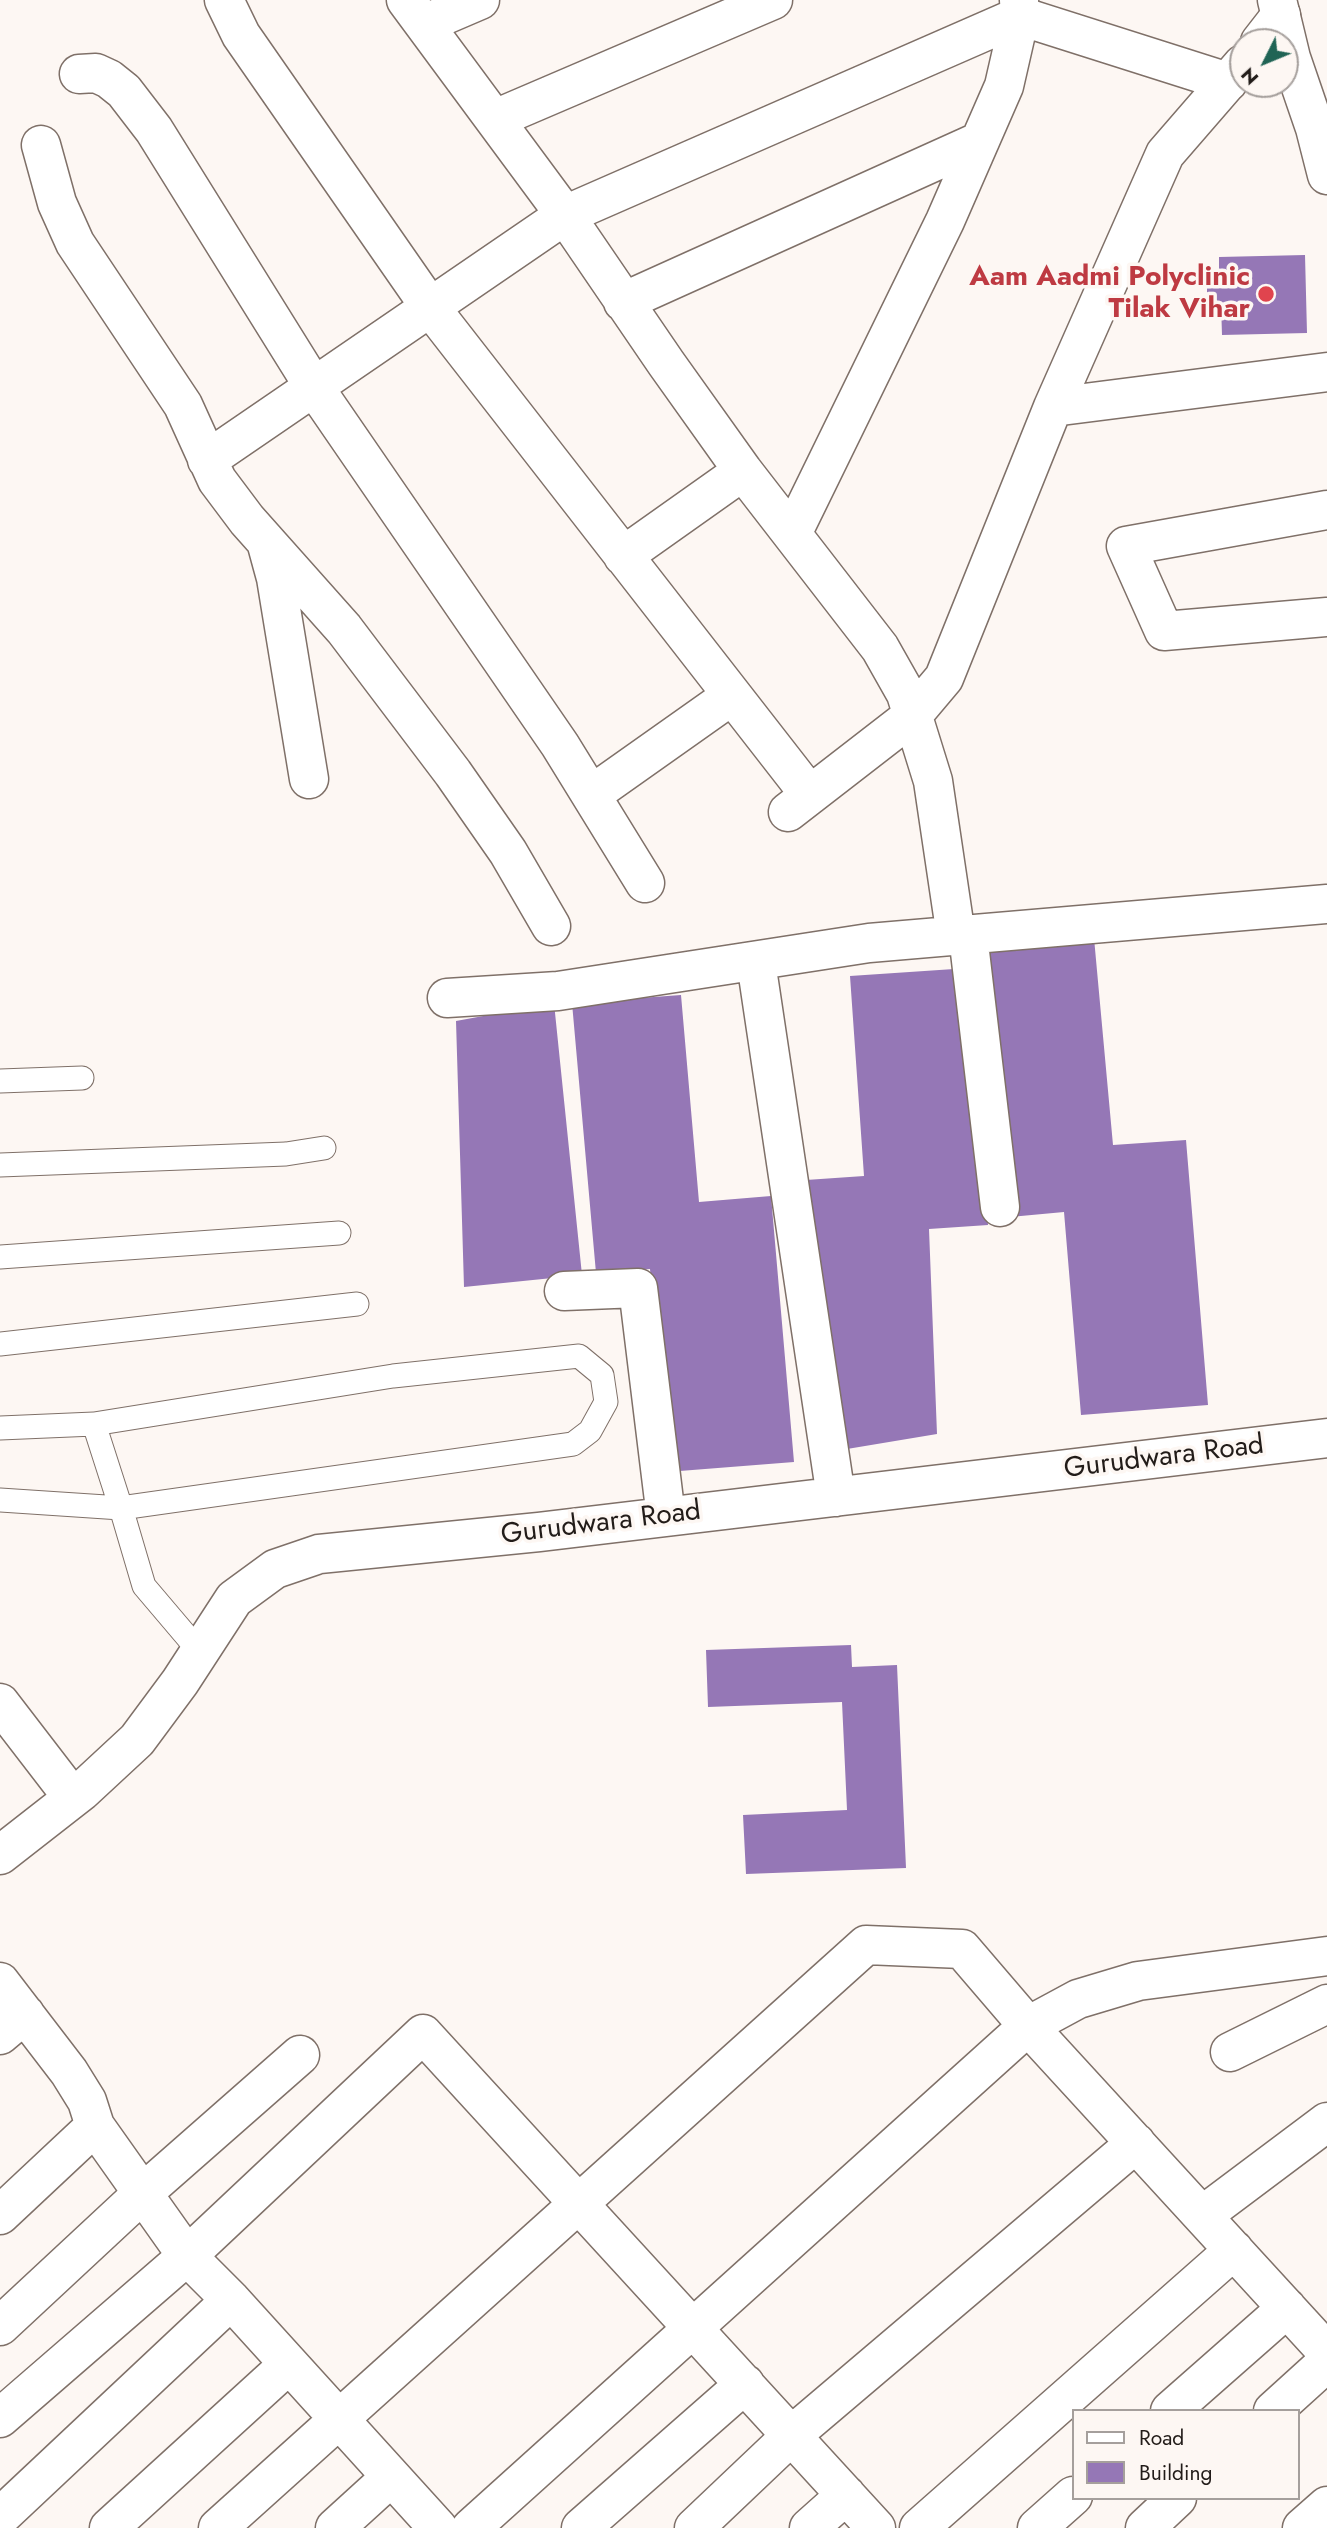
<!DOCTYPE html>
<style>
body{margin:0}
#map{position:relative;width:1327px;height:2528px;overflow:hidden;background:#fdf7f3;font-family:Jost,sans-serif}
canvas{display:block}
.legend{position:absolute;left:1072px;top:2409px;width:228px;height:91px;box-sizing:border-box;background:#fdf7f3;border:2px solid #a59f9c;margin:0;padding:9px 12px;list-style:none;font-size:21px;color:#221c19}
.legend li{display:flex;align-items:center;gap:14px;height:35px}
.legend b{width:35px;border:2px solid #a59f9c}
.north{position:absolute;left:1229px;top:28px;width:70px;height:70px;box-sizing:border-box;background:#fdf7f3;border:2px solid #a59f9c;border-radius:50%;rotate:227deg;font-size:19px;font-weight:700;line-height:28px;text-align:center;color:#221c19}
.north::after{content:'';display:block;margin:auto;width:24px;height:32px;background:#206455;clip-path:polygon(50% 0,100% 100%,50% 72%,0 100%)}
</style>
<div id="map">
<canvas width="1327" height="2528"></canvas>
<ul class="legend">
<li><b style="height:9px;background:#fff"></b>Road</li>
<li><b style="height:19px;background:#9577b6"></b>Building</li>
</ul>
<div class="north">N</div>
</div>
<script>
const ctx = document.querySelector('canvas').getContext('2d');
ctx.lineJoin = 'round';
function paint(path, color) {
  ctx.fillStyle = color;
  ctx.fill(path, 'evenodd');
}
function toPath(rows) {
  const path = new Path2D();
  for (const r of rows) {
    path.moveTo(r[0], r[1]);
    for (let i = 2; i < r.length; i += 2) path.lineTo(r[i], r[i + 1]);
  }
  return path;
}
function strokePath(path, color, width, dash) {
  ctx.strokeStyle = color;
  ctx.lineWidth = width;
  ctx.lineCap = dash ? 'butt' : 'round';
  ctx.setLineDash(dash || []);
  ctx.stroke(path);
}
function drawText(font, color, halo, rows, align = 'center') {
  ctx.font = font + ' Jost,sans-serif';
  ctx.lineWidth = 7;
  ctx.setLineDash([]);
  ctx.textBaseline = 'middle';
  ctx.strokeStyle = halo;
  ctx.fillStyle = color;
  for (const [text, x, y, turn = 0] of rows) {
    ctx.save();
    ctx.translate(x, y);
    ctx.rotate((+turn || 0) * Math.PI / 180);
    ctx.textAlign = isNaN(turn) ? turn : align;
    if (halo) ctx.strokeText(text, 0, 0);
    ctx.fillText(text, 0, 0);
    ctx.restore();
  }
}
const building = toPath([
 [1305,255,1307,333,1222,335,1221,303,1207,303,1207,274,1219,273,1219,257],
 [1094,938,1113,1145,1186,1140,1208,1405,1081,1415,1064,1212,1010,1217,987,946],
 [969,968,988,1225,929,1229,937,1434,847,1449,806,1180,864,1176,850,976],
 [681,995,699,1202,771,1196,794,1462,667,1472,650,1269,596,1273,572,1003],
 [554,1003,582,1275,464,1287,456,1021],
 [851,1645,852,1667,897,1665,906,1868,746,1874,743,1815,847,1810,842,1702,708,1707,706,1650]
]);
const service = toPath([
 [0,1081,82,1078],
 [0,1165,286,1154,324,1148],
 [0,1257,339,1233],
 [0,1344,357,1304],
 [0,1428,94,1424],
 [0,1500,121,1508,573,1444,590,1431,606,1402,602,1375,579,1356,393,1376,94,1424,121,1508,144,1586,200,1652]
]);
const minor = toPath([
 [224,0,241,35,430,307,810,795],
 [406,0,565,215,666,363,743,471,880,648,906,694,933,781,956,936],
 [424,24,480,0],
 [1260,42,1281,15],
 [1243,64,1165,154,1053,407,1327,372],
 [79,74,96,73,109,79,124,91,154,130,314,387,560,745,645,883],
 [495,119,773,0],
 [41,145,57,203,75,243,183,405,217,480,247,520,344,629,453,773,508,852,551,926],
 [623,302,980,141],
 [207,460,565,215,1020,16,1228,82],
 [1327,510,1126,546,1164,631,1327,617],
 [792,534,945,221,1004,86,1020,16,1019,0],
 [267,545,276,578,309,779],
 [623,556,743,471],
 [591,795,731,696],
 [788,812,912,716,944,678,1053,407],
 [968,935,1000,1207],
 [756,962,836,1497],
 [447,998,558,991,869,943,1327,904],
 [564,1291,638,1288,666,1517],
 [0,1703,73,1798],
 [0,1855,82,1791,137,1740,180,1682,234,1599,275,1569,319,1554,539,1532,1327,1438],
 [0,1982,69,2072,87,2101,95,2126,187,2256,231,2300,438,2528],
 [0,2035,25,2014],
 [1230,2052,1327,2004],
 [0,2215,95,2126],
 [1203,2215,1327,2122],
 [0,2326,143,2193,300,2055],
 [1170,2411,1287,2308],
 [1273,2411,1327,2362],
 [0,2418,187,2256,423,2034,876,2528],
 [0,2517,231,2300],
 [109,2528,289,2364],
 [218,2528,866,1945,962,1949,1028,2026,1327,2352],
 [335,2528,391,2477],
 [471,2528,1028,2026,1078,1999,1138,1981,1327,1956],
 [581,2528,745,2384],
 [694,2528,792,2435,1136,2143],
 [809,2528,846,2495],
 [919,2528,1234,2250],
 [1037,2528,1073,2496],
 [1145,2528,1177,2498],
 [1302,2528,1327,2506]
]);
const tertiary = toPath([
 [1277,0,1291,58,1315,128,1327,175]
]);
const markers = [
 [1266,294,9,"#e0444e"]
];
const healthNames = [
 ["Aam Aadmi Polyclinic",1250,278],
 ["Tilak Vihar",1250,310]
];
const streetNames = [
 ["Gurudwara Road",1164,1458,-7],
 ["Gurudwara Road",601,1524,-7]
];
paint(building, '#9577b6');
strokePath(service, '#7f7068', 25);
strokePath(minor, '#7f7068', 41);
strokePath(tertiary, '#7f7068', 41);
strokePath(service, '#fff', 23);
strokePath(minor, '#fff', 38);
strokePath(tertiary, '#fff', 38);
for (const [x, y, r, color] of markers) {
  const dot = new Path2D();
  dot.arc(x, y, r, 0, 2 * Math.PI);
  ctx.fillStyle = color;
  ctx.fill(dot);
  strokePath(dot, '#fdf7f3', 2.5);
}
drawText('bold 28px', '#be3a42', '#fdf7f3', healthNames, 'right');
drawText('28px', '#221c19', '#fdf7f3', streetNames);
</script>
